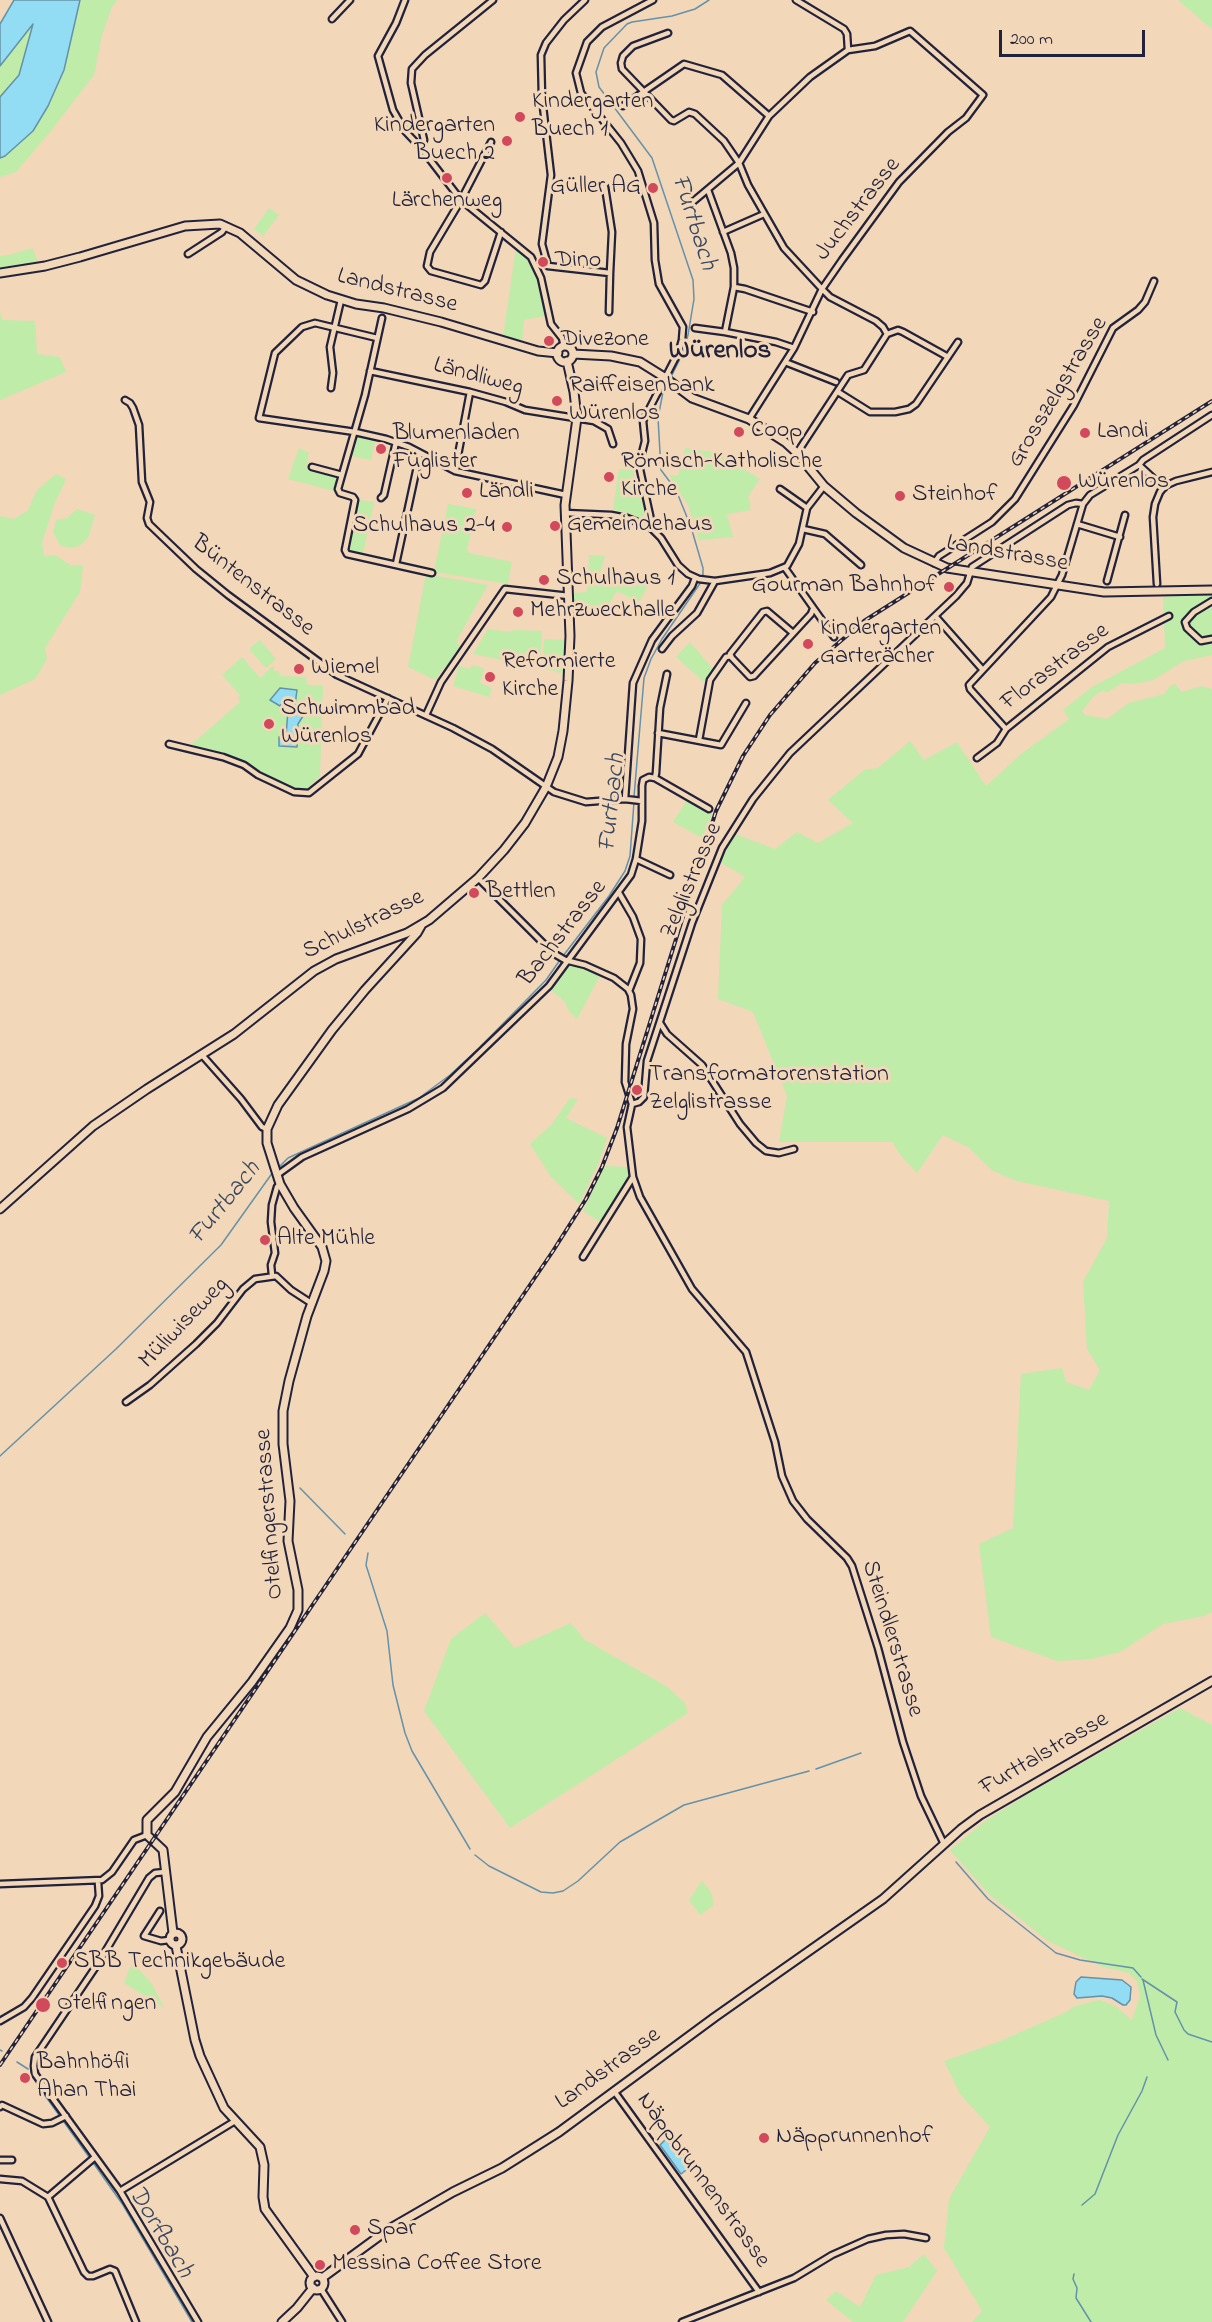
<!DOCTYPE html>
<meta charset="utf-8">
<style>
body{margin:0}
#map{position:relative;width:1212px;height:2322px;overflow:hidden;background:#f2d7b9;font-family:"Indie Flower",sans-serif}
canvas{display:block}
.scale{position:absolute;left:999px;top:30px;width:146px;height:27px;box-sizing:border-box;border:3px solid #22223b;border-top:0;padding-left:8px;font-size:18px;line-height:21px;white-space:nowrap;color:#22223b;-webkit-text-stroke:4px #f2d7b9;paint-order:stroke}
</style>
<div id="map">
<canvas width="1212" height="2322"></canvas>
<div class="scale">200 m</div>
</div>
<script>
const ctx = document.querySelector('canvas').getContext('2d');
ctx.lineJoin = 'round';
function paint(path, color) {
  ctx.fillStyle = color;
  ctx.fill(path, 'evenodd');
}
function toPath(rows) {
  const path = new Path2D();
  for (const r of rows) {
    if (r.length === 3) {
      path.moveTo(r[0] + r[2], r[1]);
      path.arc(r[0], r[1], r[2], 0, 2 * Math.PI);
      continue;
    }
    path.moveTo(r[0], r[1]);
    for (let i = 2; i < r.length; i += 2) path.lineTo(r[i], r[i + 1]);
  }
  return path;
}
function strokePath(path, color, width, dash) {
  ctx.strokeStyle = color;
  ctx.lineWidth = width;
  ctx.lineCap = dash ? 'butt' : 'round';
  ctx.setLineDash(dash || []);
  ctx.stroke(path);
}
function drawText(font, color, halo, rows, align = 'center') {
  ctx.font = font + ' "Indie Flower",sans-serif';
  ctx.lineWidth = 6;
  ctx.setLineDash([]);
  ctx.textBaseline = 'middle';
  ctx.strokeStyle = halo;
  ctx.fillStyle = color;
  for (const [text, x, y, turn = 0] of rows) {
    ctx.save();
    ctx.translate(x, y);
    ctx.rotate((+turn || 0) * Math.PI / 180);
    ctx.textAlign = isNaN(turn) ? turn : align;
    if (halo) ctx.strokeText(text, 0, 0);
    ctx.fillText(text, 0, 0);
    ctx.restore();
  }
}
const green = toPath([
 [80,0,117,0,112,7,102,35,94,75,50,132,16,172,0,177,0,158,5,156,70,38],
 [1178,0,1212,0,1212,29],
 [33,22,19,75,0,97,0,66],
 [269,208,279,215,263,236,254,229],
 [516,247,526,255,534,267,545,316,524,320,522,343,503,337],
 [32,248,39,264,0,270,0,256,9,255],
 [0,312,2,320,35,321,37,354,60,357,66,372,0,400],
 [356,437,375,440,371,460,351,456],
 [299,448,309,453,306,467,338,476,334,491,288,479],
 [685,448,717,453,760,479,748,496,751,510,727,514,733,537,699,540,688,505,669,475,678,476],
 [619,469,634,470,634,481,646,514,639,519,632,514,613,510],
 [56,474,66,479,54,505,42,543,44,556,55,555,70,565,83,566,80,592,45,648,47,659,35,679,0,695,0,516,14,519,28,510,37,490],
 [360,500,374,502,363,554,349,552,348,549,358,501],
 [448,504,476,509,467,550,469,553,512,562,508,584,434,572],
 [77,509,95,515,88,538,79,546,70,548,60,545,53,532,56,520,67,518],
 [589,555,605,556,599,577,631,584,633,577,653,576,639,602,617,591,608,606,574,609,572,593,587,592],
 [426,574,488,585,458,638,457,644,463,648,449,667,446,665,435,680,408,667],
 [1212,593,1212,655,1184,661,1153,680,1135,684,1122,683,1108,692,1102,691,1094,696,1082,711,1085,715,1107,719,1129,703,1164,694,1170,686,1175,684,1182,692,1201,686,1212,689,1212,1612,1204,1616,1163,1624,1120,1652,1091,1659,1057,1661,991,1637,979,1544,1013,1528,1021,1374,1062,1368,1066,1382,1089,1390,1100,1370,1087,1349,1083,1282,1107,1238,1109,1201,1017,1181,993,1171,968,1147,943,1135,917,1173,901,1156,892,1142,779,1142,787,1096,753,1012,718,999,722,905,745,877,720,862,725,849,735,834,775,849,797,832,818,843,853,823,828,800,864,770,878,768,910,741,924,760,957,742,986,786,1021,754,1069,719,1063,710,1092,687,1165,648,1163,597],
 [488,629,510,632,514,630,542,631,540,668,473,654],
 [544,639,567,640,565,674,542,668],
 [260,640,276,659,266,668,249,649],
 [690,642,713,669,704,682,676,657],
 [242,657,260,678,274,665,274,671,279,671,280,676,306,677,307,685,323,686,320,776,307,789,296,790,261,773,246,762,190,746,240,702,238,698,240,695,222,675],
 [472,665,484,668,480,683,492,688,489,697,453,686,459,666,470,669],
 [687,800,712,814,702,838,673,822],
 [568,963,601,974,577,1019,568,1010,565,1002,550,989],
 [570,1098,578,1099,566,1118,607,1138,598,1164,579,1204,551,1177,530,1144,552,1124],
 [605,1166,629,1167,629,1177,603,1224,583,1211],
 [485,1613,515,1648,571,1623,585,1640,666,1686,685,1703,688,1713,510,1828,424,1711,451,1639],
 [1180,1708,1212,1725,1212,2322,972,2322,982,2311,944,2248,949,2199,990,2127,960,2094,944,2061,998,2042,1064,2013,1075,2006,1099,2000,1115,2006,1132,2020,1140,1996,1137,1981,1129,1973,1103,1967,1048,1941,990,1895,950,1850,985,1821,1033,1791],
 [702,1881,711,1892,714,1905,700,1915,689,1900],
 [134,1964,152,1984,164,2008,124,1983,131,1965],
 [924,2254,937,2271,903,2322,853,2322,826,2300,836,2291,860,2307,876,2275,909,2267]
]);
const water = toPath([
 [14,0,80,0,64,70,48,106,33,131,5,156,0,158,0,97,19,75,33,24,0,66,0,24,14,0],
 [280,688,297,690,295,705,288,704,288,699,286,699,280,706,270,700,280,688],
 [288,710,300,711,303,716,298,724,297,747,279,746,279,737,286,736,288,710],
 [1081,1977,1122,1980,1131,1987,1130,2000,1126,2005,1123,2005,1112,1998,1102,1996,1077,1998,1074,1994,1076,1982,1081,1977],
 [666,2139,694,2164,681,2174,660,2145,666,2139]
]);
const stream = toPath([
 [670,379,683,353,688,335,694,299,693,280,652,158,599,87,596,72,604,48,627,24,632,22,672,16,695,9,709,0],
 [667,384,663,392,658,418,661,470,676,490,691,527,703,568,703,577],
 [634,797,644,678,651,659,662,639,701,582],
 [563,956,609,896,625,871,630,856,634,802],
 [279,1167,288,1158,419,1098,450,1075,479,1048,546,980,560,960],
 [0,1456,116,1349,221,1245,273,1172],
 [300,1488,345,1534],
 [368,1553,366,1565,387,1631,393,1685,405,1733,412,1751,470,1849],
 [816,1769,861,1753],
 [475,1855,489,1866,541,1892,553,1893,563,1891,578,1881,620,1842,684,1805,809,1771],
 [956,1862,988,1899,1056,1953,1080,1960,1133,1968,1141,1977],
 [1142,1979,1177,2002,1175,2012,1184,2030,1188,2034,1212,2042],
 [1143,1980,1156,2035,1168,2060],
 [0,2050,2,2051],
 [17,2062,28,2069],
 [41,2090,89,2157],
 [94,2164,123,2205,192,2322],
 [1082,2205,1095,2194,1118,2135,1142,2091,1147,2077],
 [1074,2274,1073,2279,1077,2288,1076,2298,1091,2322]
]);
const street = toPath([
 [405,0,396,23,378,56,393,110,405,131,421,148,461,200,531,257,541,278,551,324,562,338,564,346],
 [796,0,844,29,847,34,848,50],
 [332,19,350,0],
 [668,33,633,46,623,56,621,63,622,69,671,120,674,121,689,112,695,114,724,141,739,163,689,205],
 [623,106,684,64,722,75,769,116],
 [491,142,461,200,430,252,427,266,431,271,481,285,485,281,501,232],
 [421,148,424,140,411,83,412,69,425,55,493,0],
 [605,187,612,232,610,273],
 [708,190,731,253,734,268,734,287,725,332,776,342,794,348],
 [723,232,764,214],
 [188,254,222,232,226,226],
 [548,266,542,244,551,175,542,98,541,55,546,43,564,20,585,0],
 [548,266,610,273,609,312],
 [734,287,745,289,813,312],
 [695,328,725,332],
 [887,334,898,330,903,332,948,357],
 [377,338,315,323,302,327,275,353,259,418,355,432,386,439,409,447,455,471,566,495],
 [785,362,836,382],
 [370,371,470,392,506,402,525,410,594,421,608,429,613,444],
 [331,388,333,373,330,347,341,300],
 [838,392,870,412,895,412,909,409,916,404,958,342],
 [125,400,130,403,133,408,139,425,142,482,150,502,147,518,149,524,196,569,228,595,337,675,453,728,492,749,554,792,586,802,625,799,642,801],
 [749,419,794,348,822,289,842,260,899,182,948,132,966,118,983,95,910,31,875,46,848,50,810,77,769,116,739,163,748,185,784,248,822,289,830,297,876,321,883,327,887,334,864,370,848,375,797,453],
 [1139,465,1164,488],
 [312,467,342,475,365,395,382,318],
 [455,471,470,392],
 [342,475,338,489,340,493,353,497,355,500,345,550,347,554,432,573],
 [780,489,807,508],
 [381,498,384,495,396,442],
 [565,513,611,515,627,518,650,527,661,538,678,565,688,574,699,579,715,581,770,573,787,566,799,544,807,508,824,486],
 [1077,524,1120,537],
 [650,527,651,520,639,465,645,441,643,421,679,351,682,340,683,327,659,284,655,260,654,223,638,171,621,143,581,93,576,73,587,42,602,27,653,0],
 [803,529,825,534,861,565],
 [934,563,939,556,992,522,1015,499,1074,405,1113,328,1138,310,1145,302,1154,281],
 [396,564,420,453],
 [785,568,834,637],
 [1107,581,1125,515],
 [1157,584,1153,517,1155,504,1160,492,1165,486,1176,481,1212,472],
 [1212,601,1194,612,1185,622,1187,628,1201,641,1212,639],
 [936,617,982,669],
 [793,633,767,611,763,612,730,654,732,658,750,677,754,676,811,614,813,609],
 [662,649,672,636,697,613,715,581],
 [426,715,441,682,505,589,569,596],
 [1006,729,970,689,969,685,1051,597,1062,575,1083,504,1090,495,1139,465,1143,460,1212,415],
 [658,733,721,745,746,703],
 [699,740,710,680,726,657,731,656],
 [169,744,223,757,244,765,258,775,294,792,309,793,358,754,388,698],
 [977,758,997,743,1006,729,1108,647,1169,616],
 [655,778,709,809],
 [625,799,633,683,652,640,692,586,695,578],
 [636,859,670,875],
 [478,878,553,953,565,960,585,965,614,978,628,989,631,995,633,1009,626,1044,625,1082,632,1104,627,1127,633,1177,583,1257],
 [619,893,633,917,641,939,640,963,629,991],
 [660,1023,667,1034,702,1065,740,1124,756,1143,766,1151,779,1153,794,1149],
 [202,1055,241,1099,262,1127,267,1129],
 [632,1104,639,1102,644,1097,647,1061,692,923,722,848,753,799,790,753,956,596,967,583,972,567,1068,505,1076,503,1083,504],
 [277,1175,302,1157,408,1109,443,1088,549,986,631,875,636,859,642,821,642,786,643,780,649,777,655,778,656,773,660,708,667,674],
 [633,1177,640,1197,692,1289,746,1352,775,1442,782,1476,793,1501,807,1519,847,1558,852,1566,878,1648,903,1742,921,1796,944,1844],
 [272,1275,271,1265,275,1253,271,1222,272,1205,277,1187,280,1184],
 [126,1402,150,1385,196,1344,217,1323,243,1289,255,1279,276,1276,291,1290,311,1303],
 [165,1872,155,1873,149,1878,99,1962,35,2057,34,2066,35,2074,120,2191,198,2322],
 [0,1884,102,1880,112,1872,134,1840,147,1835],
 [160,1911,144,1936,161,1941,169,1940],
 [0,2021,24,2007,32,1998,95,1906,99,1896,98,1882],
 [614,2091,759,2292],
 [0,2107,2,2105,43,2124,52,2123,66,2116],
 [0,2160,12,2160],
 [0,2179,22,2181,48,2197,84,2272,88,2276,93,2276,110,2269,115,2271,136,2322],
 [120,2191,235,2121],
 [48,2197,95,2157],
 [0,2218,48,2322],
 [321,2289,342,2322],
 [682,2322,794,2278,832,2255,868,2239,886,2235,904,2234,926,2238]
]);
const secondary = toPath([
 [0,273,45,266,80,257,185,226,220,224,240,233,296,280,327,295,356,304,384,308,441,322,538,351,558,353],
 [565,354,8],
 [573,354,611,356,640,362,664,377,692,398,749,419,785,442,797,453,824,486,856,513,904,548,947,568,1104,592,1212,590],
 [0,1209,93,1126,147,1089,234,1034,314,971,336,959,407,933,429,920,478,878,504,850,525,823,546,787,558,757,563,731,568,681,570,636,565,505,577,418,574,392,567,361],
 [176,1939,6],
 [173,1933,163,1850,147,1835,147,1820,175,1792,207,1737,252,1682,290,1628,298,1610,298,1590,288,1541,290,1501,283,1444,283,1411,289,1381,307,1316,324,1271,326,1261,322,1247,294,1208,280,1184,267,1143,267,1129,278,1105,332,1030,365,990,417,933,421,926],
 [176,1946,195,2040,200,2056,224,2108,260,2147,264,2165,263,2197,265,2209,314,2277],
 [317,2283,7],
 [322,2278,389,2229,453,2192,502,2168,559,2132,715,2017,883,1899,961,1829,980,1815,1212,1681],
 [282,2322,297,2308,313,2288]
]);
const rail = toPath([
 [0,2065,553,1251,586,1199,602,1167,617,1128,716,811,743,756,770,715,815,663,864,621,1212,401]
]);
const markers = [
 [520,117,6,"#d1495b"],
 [507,141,6,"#d1495b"],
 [447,178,6,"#d1495b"],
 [653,188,6,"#d1495b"],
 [543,262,6,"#d1495b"],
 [549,341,6,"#d1495b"],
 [557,401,6,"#d1495b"],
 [739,432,6,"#d1495b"],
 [1085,433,6,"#d1495b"],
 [381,449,6,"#d1495b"],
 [609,477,6,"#d1495b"],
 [1064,483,8,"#d1495b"],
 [467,493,6,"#d1495b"],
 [900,496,6,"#d1495b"],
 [555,526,6,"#d1495b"],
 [507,527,6,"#d1495b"],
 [544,580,6,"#d1495b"],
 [949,587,6,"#d1495b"],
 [518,612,6,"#d1495b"],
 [808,644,6,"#d1495b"],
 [299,669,6,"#d1495b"],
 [490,677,6,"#d1495b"],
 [269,724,6,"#d1495b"],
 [474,893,6,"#d1495b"],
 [637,1090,6,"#d1495b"],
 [265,1240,6,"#d1495b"],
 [62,1963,6,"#d1495b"],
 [43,2005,8,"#d1495b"],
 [25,2078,6,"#d1495b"],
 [764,2138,6,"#d1495b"],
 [355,2230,6,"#d1495b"],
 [320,2265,6,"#d1495b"]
];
const poiNames = [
 ["Kindergarten",532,103],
 ["Buech 1",532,131],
 ["Kindergarten",495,127,"right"],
 ["Buech 2",495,155,"right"],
 ["Güller AG",641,188,"right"],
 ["Lärchenweg",447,202,"center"],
 ["Dino",555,262],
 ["Divezone",561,341],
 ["Raiffeisenbank",569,387],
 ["Würenlos",569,415],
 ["Coop",751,432],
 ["Landi",1097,433],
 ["Blumenladen",393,435],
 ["Füglister",393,463],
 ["Römisch-Katholische",621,463],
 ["Kirche",621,491],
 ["Würenlos",1078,483],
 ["Ländli",479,493],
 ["Steinhof",912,496],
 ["Gemeindehaus",567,526],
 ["Schulhaus 2-4",495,527,"right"],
 ["Schulhaus 1",556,580],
 ["Gourman Bahnhof",937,587,"right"],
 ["Mehrzweckhalle",530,612],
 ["Kindergarten",820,630],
 ["Garterächer",820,658],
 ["Reformierte",502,663],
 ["Kirche",502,691],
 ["Wiemel",311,669],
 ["Schwimmbad",281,710],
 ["Würenlos",281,738],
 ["Bettlen",486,893],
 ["Transformatorenstation",649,1076],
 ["Zelglistrasse",649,1104],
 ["Alte Mühle",277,1240],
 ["SBB Technikgebäude",74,1963],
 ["Otelfingen",57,2005],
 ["Bahnhöfli",37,2064],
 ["Ahan Thai",37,2092],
 ["Näpprunnenhof",776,2138],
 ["Spar",367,2230],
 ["Messina Coffee Store",332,2265]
];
const streetNames = [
 ["Juchstrasse",859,210,-52],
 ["Landstrasse",397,292,14],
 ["Ländliweg",478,378,15],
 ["Grosszelgstrasse",1059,393,-59],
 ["Landstrasse",1007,555,10],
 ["Büntenstrasse",252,587,38],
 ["Florastrasse",1056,668,-37],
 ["Zelglistrasse",693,881,-67],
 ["Schulstrasse",364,926,-26],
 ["Bachstrasse",564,934,-52],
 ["Müliwiseweg",185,1324,-46],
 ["Otelfingerstrasse",271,1514,-94],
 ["Steindlerstrasse",891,1639,73],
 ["Furttalstrasse",1045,1755,-30],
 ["Landstrasse",609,2070,-36],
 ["Näppbrunnenstrasse",702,2181,54]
];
const waterNames = [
 ["Furtbach",692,223,72],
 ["Furtbach",614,803,-84],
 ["Furtbach",226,1204,-51],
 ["Dorfbach",159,2233,59]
];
const quarterNames = [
 ["Würenlos",720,353]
];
paint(green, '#bfeca9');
paint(water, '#92ddf3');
strokePath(water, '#6592a9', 1.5);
strokePath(stream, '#6592a9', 1.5);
strokePath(street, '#22223b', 9);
strokePath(secondary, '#22223b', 11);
strokePath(street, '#f2d7b9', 4.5);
strokePath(secondary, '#f2d7b9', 7);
strokePath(rail, '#22223b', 4);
strokePath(rail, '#f2d7b9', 1.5, [4.5]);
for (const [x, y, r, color] of markers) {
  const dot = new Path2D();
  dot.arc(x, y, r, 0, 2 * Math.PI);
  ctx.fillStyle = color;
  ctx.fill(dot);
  strokePath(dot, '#f2d7b9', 2);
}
drawText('24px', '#22223b', '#f2d7b9', poiNames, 'left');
drawText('24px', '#22223b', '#f2d7b9', streetNames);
drawText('italic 26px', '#384760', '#f2d7b9', waterNames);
drawText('bold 27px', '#22223b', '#f2d7b9', quarterNames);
</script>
